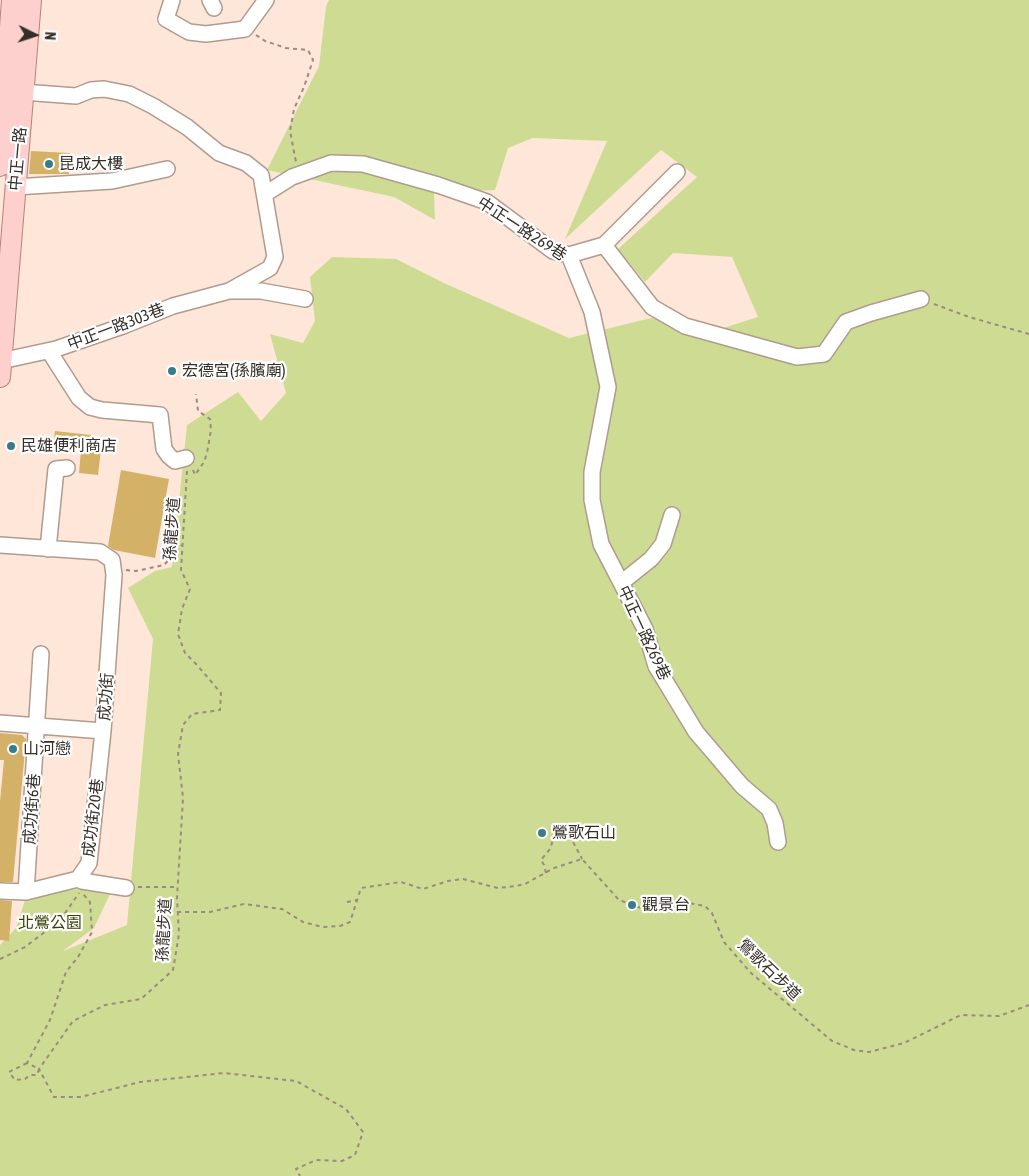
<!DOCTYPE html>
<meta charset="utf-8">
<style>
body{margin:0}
#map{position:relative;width:1029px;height:1176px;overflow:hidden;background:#fee7d9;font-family:"Asap Condensed",sans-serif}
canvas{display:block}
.north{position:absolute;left:10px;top:10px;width:50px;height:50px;-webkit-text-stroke:4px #fff;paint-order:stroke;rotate:94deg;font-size:14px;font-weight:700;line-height:20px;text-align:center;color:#362e28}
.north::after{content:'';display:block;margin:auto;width:18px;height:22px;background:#362e28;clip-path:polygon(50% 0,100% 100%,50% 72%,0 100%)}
</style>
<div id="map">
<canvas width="1029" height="1176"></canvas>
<div class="north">N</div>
</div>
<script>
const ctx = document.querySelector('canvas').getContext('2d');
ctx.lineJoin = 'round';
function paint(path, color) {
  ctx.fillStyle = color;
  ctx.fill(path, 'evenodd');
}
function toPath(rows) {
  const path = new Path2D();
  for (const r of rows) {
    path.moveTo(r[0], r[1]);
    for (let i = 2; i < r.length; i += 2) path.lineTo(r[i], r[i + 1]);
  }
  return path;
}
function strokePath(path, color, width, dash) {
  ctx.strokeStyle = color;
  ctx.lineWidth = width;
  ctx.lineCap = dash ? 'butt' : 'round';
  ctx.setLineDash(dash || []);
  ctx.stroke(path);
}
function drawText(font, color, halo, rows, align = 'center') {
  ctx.font = font + ' "Asap Condensed","Noto Sans TC",sans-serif';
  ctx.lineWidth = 4.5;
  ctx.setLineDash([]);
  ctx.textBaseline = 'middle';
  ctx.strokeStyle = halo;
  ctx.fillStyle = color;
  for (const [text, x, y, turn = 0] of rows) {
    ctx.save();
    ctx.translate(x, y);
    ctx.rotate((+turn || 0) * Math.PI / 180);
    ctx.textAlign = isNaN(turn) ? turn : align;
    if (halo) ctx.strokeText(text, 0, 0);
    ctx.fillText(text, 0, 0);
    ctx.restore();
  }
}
const green = toPath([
 [329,0,1029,0,1029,1176,0,1176,0,945,16,928,26,897,79,889,111,892,94,928,63,951,127,925,153,639,128,588,155,571,172,567,187,425,238,392,261,421,286,393,270,334,303,343,315,321,310,277,332,257,396,259,446,284,569,338,651,318,720,329,758,317,732,257,673,253,645,282,618,249,697,177,661,150,565,239,607,141,533,138,508,148,495,190,434,193,435,220,394,197,267,170,319,66,326,6]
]);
const building = toPath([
 [31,151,70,153,69,174,29,174],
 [55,431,91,435,91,440,102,441,98,475,79,473,81,450,53,448],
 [121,470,169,479,155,558,114,550,108,546],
 [0,733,22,735,26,739,13,882,0,882,0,801,4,760,0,760],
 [0,900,12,901,9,941,0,940]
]);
const path = toPath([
 [256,35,265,41,286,48,308,50,313,60,304,87,294,109,290,131,296,162],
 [934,304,969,317,1029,334],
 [193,470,195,475,204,462,207,453,211,430,210,419,198,411,196,394],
 [187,471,181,570,190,589,182,609,178,634,185,653,197,665,221,693,220,710,192,714,183,725,178,754,183,798,177,898,179,934,173,970,141,999,105,1005,73,1021,39,1069,54,1097,81,1097,140,1082,224,1073,296,1081,346,1109,363,1132,355,1155,342,1161,316,1160,296,1169,300,1176],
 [126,570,136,571,164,565,183,544],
 [546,873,544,865,541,860,550,849,554,837,562,834,571,838,582,859],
 [138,887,178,887],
 [347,902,357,900],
 [177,912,210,912,244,904,282,909,303,922,322,927,340,926,350,922,361,888,401,882,423,889,448,881,463,879,498,888,516,886,525,884,554,868,582,859,619,900,641,908,667,899,705,906,712,913,724,942,751,973,832,1041,854,1050,869,1052,904,1043,961,1015,999,1016,1029,1005],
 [0,959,25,947,46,931,63,916,79,893],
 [27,1063,9,1072,15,1080,25,1079,30,1075,37,1075,39,1069,27,1063,50,1020,66,972,78,957,92,932,90,902,83,894]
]);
const minor = toPath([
 [172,0,166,19,189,32,206,34,245,29,266,0],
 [210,0,214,8],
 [15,187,112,181,167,169],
 [265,194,292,177,331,163,363,164,438,185,487,202,553,251,569,255,592,312,608,387,592,472,592,500,601,544,645,629,656,666,696,732,742,786,769,809,775,823,778,842],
 [604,245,652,307,685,326,797,357,824,354,846,322,871,313,921,299],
 [569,255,604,245,677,172],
 [231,291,261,291,305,299],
 [49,351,79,398,90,407,102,410,160,415,164,449,169,456,175,461,186,458],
 [1,361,56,349,123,326,173,306,229,291,270,268,275,257,261,175,246,163,219,153,187,127,153,106,129,94,104,89,91,90,76,96,23,92,15,96],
 [0,545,100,552,112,560,114,575,103,731,0,723],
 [48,549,56,469,67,468],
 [621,583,651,559,663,544,672,515],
 [78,879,82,881,126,888],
 [0,891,26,892,78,879,89,863,103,731],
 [26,892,41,654]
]);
const major = toPath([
 [0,166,12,0],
 [0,377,31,0]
]);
const markers = [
 [49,164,5,"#377d89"],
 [172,371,5,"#377d89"],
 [11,446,5,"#377d89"],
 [13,749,5,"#377d89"],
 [542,833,5,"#377d89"],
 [632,905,5,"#377d89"]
];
const streetNames = [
 ["中正一路",18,159,-85],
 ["中正一路269巷",522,229,33],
 ["中正一路303巷",116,327,-21],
 ["孫龍步道",172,529,-86],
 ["中正一路269巷",644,633,65],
 ["成功街",106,697,-86],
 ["成功街6巷",32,809,-86],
 ["成功街20巷",93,818,-83],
 ["孫龍步道",164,930,-87],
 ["鶯歌石步道",769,970,44]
];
const poiNames = [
 ["昆成大樓",59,164],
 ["宏德宮(孫臏廟)",182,371],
 ["民雄便利商店",21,446],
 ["山河戀",23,749],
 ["鶯歌石山",552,833],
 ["觀景台",642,905]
];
const parkNames = [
 ["北鶯公園",50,923]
];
paint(green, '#cedc93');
paint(building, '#d3b268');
strokePath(minor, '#b09b8e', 18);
strokePath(major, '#b6827d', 22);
strokePath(path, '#9a8a80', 2, [4, 4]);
strokePath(minor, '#fff', 15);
strokePath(major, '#fdd0cd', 20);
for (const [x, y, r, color] of markers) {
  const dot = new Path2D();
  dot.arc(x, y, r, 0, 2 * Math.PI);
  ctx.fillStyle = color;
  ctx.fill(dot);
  strokePath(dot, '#fff', 2);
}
drawText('16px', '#362e28', '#fff', streetNames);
drawText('16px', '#362e28', '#fff', poiNames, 'left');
drawText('16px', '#3a4105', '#fff', parkNames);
</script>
